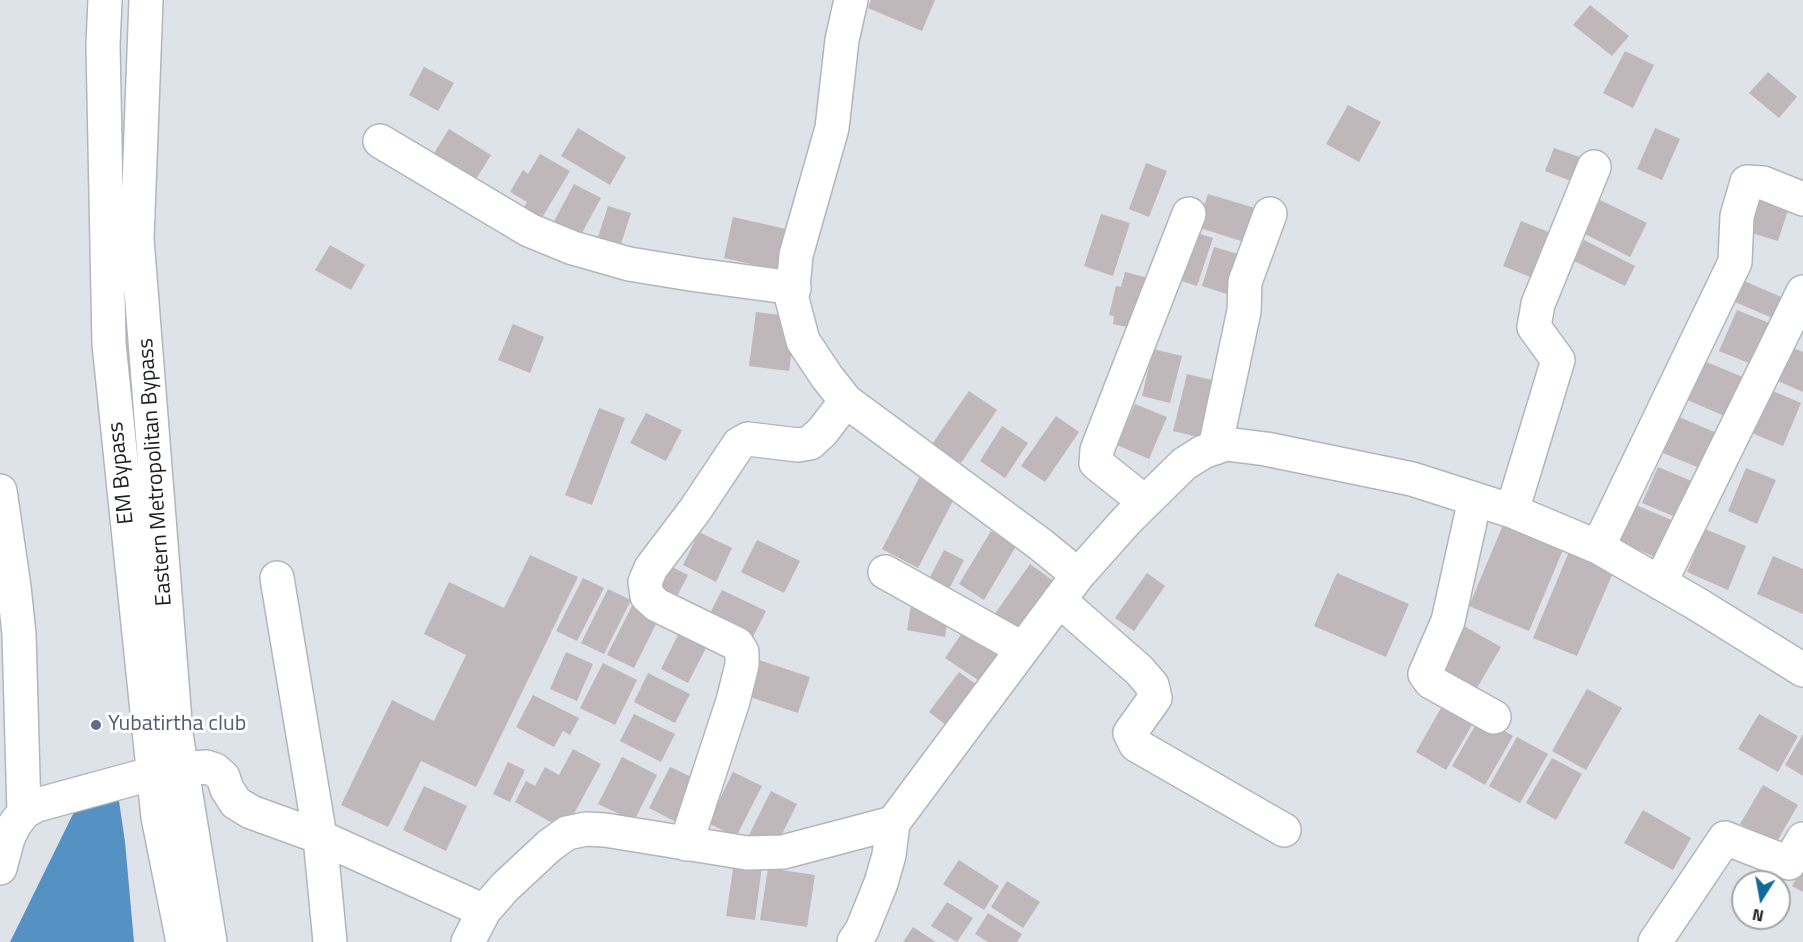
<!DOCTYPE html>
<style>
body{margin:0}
#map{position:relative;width:1803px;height:942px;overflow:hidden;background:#dde3e9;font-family:"Titillium Web",sans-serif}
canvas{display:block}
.north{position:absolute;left:1731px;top:870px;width:60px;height:60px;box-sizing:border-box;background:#fff;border:2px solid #a4a5a6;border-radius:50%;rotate:191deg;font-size:16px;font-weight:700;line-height:24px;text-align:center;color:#1c1e20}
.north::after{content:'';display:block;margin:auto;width:21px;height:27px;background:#0f6999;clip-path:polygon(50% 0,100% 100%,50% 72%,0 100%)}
</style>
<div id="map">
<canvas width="1803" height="942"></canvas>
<div class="north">N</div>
</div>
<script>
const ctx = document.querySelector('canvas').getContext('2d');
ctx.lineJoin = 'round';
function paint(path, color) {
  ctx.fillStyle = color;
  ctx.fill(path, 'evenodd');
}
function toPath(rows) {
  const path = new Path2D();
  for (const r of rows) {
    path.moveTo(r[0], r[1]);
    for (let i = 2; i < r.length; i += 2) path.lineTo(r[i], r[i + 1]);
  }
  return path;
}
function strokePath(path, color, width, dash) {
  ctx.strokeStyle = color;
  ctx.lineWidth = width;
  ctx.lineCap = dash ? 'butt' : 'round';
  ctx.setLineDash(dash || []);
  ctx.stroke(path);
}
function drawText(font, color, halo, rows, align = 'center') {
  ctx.font = font + ' "Titillium Web",sans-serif';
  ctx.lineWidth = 6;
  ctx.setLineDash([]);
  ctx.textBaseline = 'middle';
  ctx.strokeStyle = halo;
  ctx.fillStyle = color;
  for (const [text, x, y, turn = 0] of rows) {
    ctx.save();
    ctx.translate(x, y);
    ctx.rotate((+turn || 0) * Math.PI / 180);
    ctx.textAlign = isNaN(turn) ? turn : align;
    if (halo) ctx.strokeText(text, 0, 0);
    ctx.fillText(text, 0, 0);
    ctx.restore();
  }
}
const water = toPath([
 [118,794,125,842,134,942,10,942,76,808]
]);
const building = toPath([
 [871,0,935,0,922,31,868,8],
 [1590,5,1629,36,1612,56,1573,25],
 [1625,51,1654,65,1633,108,1603,93],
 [424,67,454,83,438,111,409,95],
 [1768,72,1797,97,1779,118,1749,93],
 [1348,105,1381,122,1359,162,1326,144],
 [578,128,626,157,610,185,561,156],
 [1655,128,1680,139,1662,180,1637,169],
 [449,129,491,155,473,184,431,158],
 [1554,148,1588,160,1579,184,1545,171],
 [540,154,570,171,540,221,522,211,527,202,510,192,523,170,528,174],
 [1146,163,1167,171,1149,217,1129,209],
 [574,184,601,198,577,242,551,227],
 [1208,194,1258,209,1247,243,1197,227],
 [1760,194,1790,204,1778,241,1748,232],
 [1600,200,1647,223,1630,257,1583,233],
 [608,206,631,213,618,253,595,246],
 [1101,214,1130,223,1113,276,1084,266],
 [733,217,795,231,786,272,724,258],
 [1521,221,1561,237,1543,282,1503,266],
 [1187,230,1213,238,1197,286,1172,278],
 [1584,240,1635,266,1625,286,1574,261],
 [330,245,365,265,351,290,315,270],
 [1214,247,1245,256,1233,296,1202,286],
 [1125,272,1153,279,1140,330,1113,324,1114,316,1109,315,1116,286,1121,287],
 [1744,281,1793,302,1784,323,1735,302],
 [1737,310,1779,327,1761,368,1719,351],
 [756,312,796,317,789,371,749,366],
 [513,324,544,337,530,373,498,360],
 [1793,348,1803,352,1803,392,1778,381],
 [1153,349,1182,356,1170,403,1142,396],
 [1704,361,1750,380,1734,420,1687,400],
 [1187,374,1216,381,1202,438,1173,431],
 [1766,388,1801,403,1783,446,1747,431],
 [969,391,997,410,961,463,932,444],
 [1135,404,1167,417,1149,459,1117,445],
 [599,408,625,418,592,505,565,495],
 [646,413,682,430,666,461,630,443],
 [1056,416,1079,432,1045,482,1021,466],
 [1679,417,1724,436,1709,472,1663,453],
 [1002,426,1028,443,1005,478,980,461],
 [1658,467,1701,485,1685,521,1642,503],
 [1746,468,1776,480,1757,524,1728,511],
 [919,478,955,497,918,568,882,549],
 [1631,503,1681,524,1665,561,1615,540],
 [1503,525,1563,550,1529,631,1469,606],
 [1705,529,1746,546,1728,590,1687,572],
 [991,531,1016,546,984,600,959,584],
 [699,532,732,548,716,582,683,565],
 [757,540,800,561,784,593,741,572],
 [1571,547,1616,566,1577,656,1533,638],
 [944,550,964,560,947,593,927,583],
 [530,555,578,577,476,787,421,761,388,827,341,805,392,700,434,721,466,655,424,634,449,582,504,608],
 [1773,556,1803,569,1803,614,1757,594],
 [662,562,688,575,673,604,647,591],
 [1030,564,1062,587,1027,637,994,615],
 [1147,573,1165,586,1134,631,1115,618],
 [1337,573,1409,604,1386,657,1314,626],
 [583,578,604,588,577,641,556,631],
 [608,589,631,600,604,654,581,643],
 [722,590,766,611,753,637,709,615],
 [634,602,660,616,634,668,607,655],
 [911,605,949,612,945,637,907,630],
 [970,621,1015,651,990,688,945,658],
 [1464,626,1501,647,1474,693,1438,672],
 [678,635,706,648,688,683,661,669],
 [566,652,593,664,577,701,550,689],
 [753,658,810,677,798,713,741,694],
 [603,663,637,680,615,725,580,708],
 [959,672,985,691,954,731,929,712],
 [648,673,690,694,675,723,634,702],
 [1587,689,1622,708,1586,770,1552,751],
 [533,695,579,718,570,735,563,731,554,747,516,727],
 [1445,701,1476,718,1446,770,1416,752],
 [634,714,675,734,661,762,620,741],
 [1759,714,1798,736,1778,772,1738,749],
 [1480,717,1513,736,1485,785,1452,766],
 [1803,734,1803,776,1785,765],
 [1517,737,1548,754,1520,803,1489,786],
 [573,749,601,764,565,830,515,802,526,781,535,786,545,767,559,775],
 [622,757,657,775,634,821,598,804],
 [1552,758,1582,774,1556,820,1526,803],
 [508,762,525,770,510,802,493,794],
 [670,767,702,782,680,824,649,808],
 [733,772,762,786,736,837,708,823],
 [1763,785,1798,805,1776,843,1740,824],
 [424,786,467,806,446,851,403,830],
 [771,791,797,804,775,848,749,835],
 [1643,810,1691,838,1673,870,1624,843],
 [959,860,999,886,984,910,943,884],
 [734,862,762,866,755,920,726,916],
 [1803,866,1803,892,1792,886],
 [768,868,815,875,807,927,760,920],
 [1007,881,1040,902,1023,928,991,907],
 [947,902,973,918,957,942,931,926],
 [988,913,1022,934,1017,942,988,942,975,934],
 [913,927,936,942,903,942]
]);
const minor = toPath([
 [851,0,842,40,832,128,796,255,792,299,803,341,827,377,846,401,1040,544,1078,575],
 [380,141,529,230,573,248,629,264,697,275,794,288],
 [1215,448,1244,311,1245,282,1270,214],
 [0,491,14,587,19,634,24,812],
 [1475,499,1448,621,1425,674,1431,682,1494,717],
 [1145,502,1096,463,1097,450,1189,214],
 [1512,511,1558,360,1534,327,1538,304,1594,167],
 [1598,547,1735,262,1737,216,1747,182,1763,183,1803,199],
 [885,572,1023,649],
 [277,578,320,837,330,942],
 [1660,583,1803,292],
 [1059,600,1139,670,1152,685,1155,698,1130,733,1136,745,1284,830],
 [686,844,733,701,742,665,742,652,737,644,657,605,647,596,645,582,651,568,695,510,739,444,748,439,798,445,810,443,822,432,846,401],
 [0,868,8,838,15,824,24,812,37,805,154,773,182,769,206,767,215,770,223,777,227,789,236,803,251,812,320,837,484,911],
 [468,942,484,911,505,887,549,846,567,833,586,829,605,830,747,853,783,852,893,823,1078,575,1127,520,1184,464,1203,452,1226,444,1266,449,1412,479,1512,511,1598,547,1697,604,1803,670],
 [854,942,862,930,881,883,889,855,893,823],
 [1655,942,1725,838,1789,863,1803,839]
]);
const major = toPath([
 [105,0,103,45,109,344,158,817,183,942],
 [146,0,137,239,176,734,210,942]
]);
const markers = [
 [96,725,6,"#5c6f8a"]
];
const streetNames = [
 ["Eastern Metropolitan Bypass",156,472,-94],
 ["EM Bypass",122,473,-96]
];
const serviceNames = [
 ["Yubatirtha club",108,725]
];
paint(water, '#5591c2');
paint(building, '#bfb7b9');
strokePath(minor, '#b1b6bc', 36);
strokePath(major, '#b1b6bc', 36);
strokePath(minor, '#fff', 33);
strokePath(major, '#fff', 33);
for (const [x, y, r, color] of markers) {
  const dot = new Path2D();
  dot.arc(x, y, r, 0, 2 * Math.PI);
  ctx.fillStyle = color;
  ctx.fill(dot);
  strokePath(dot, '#fff', 2);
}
drawText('22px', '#1c1e20', '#fff', streetNames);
drawText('22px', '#4e5e75', '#fff', serviceNames, 'left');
</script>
